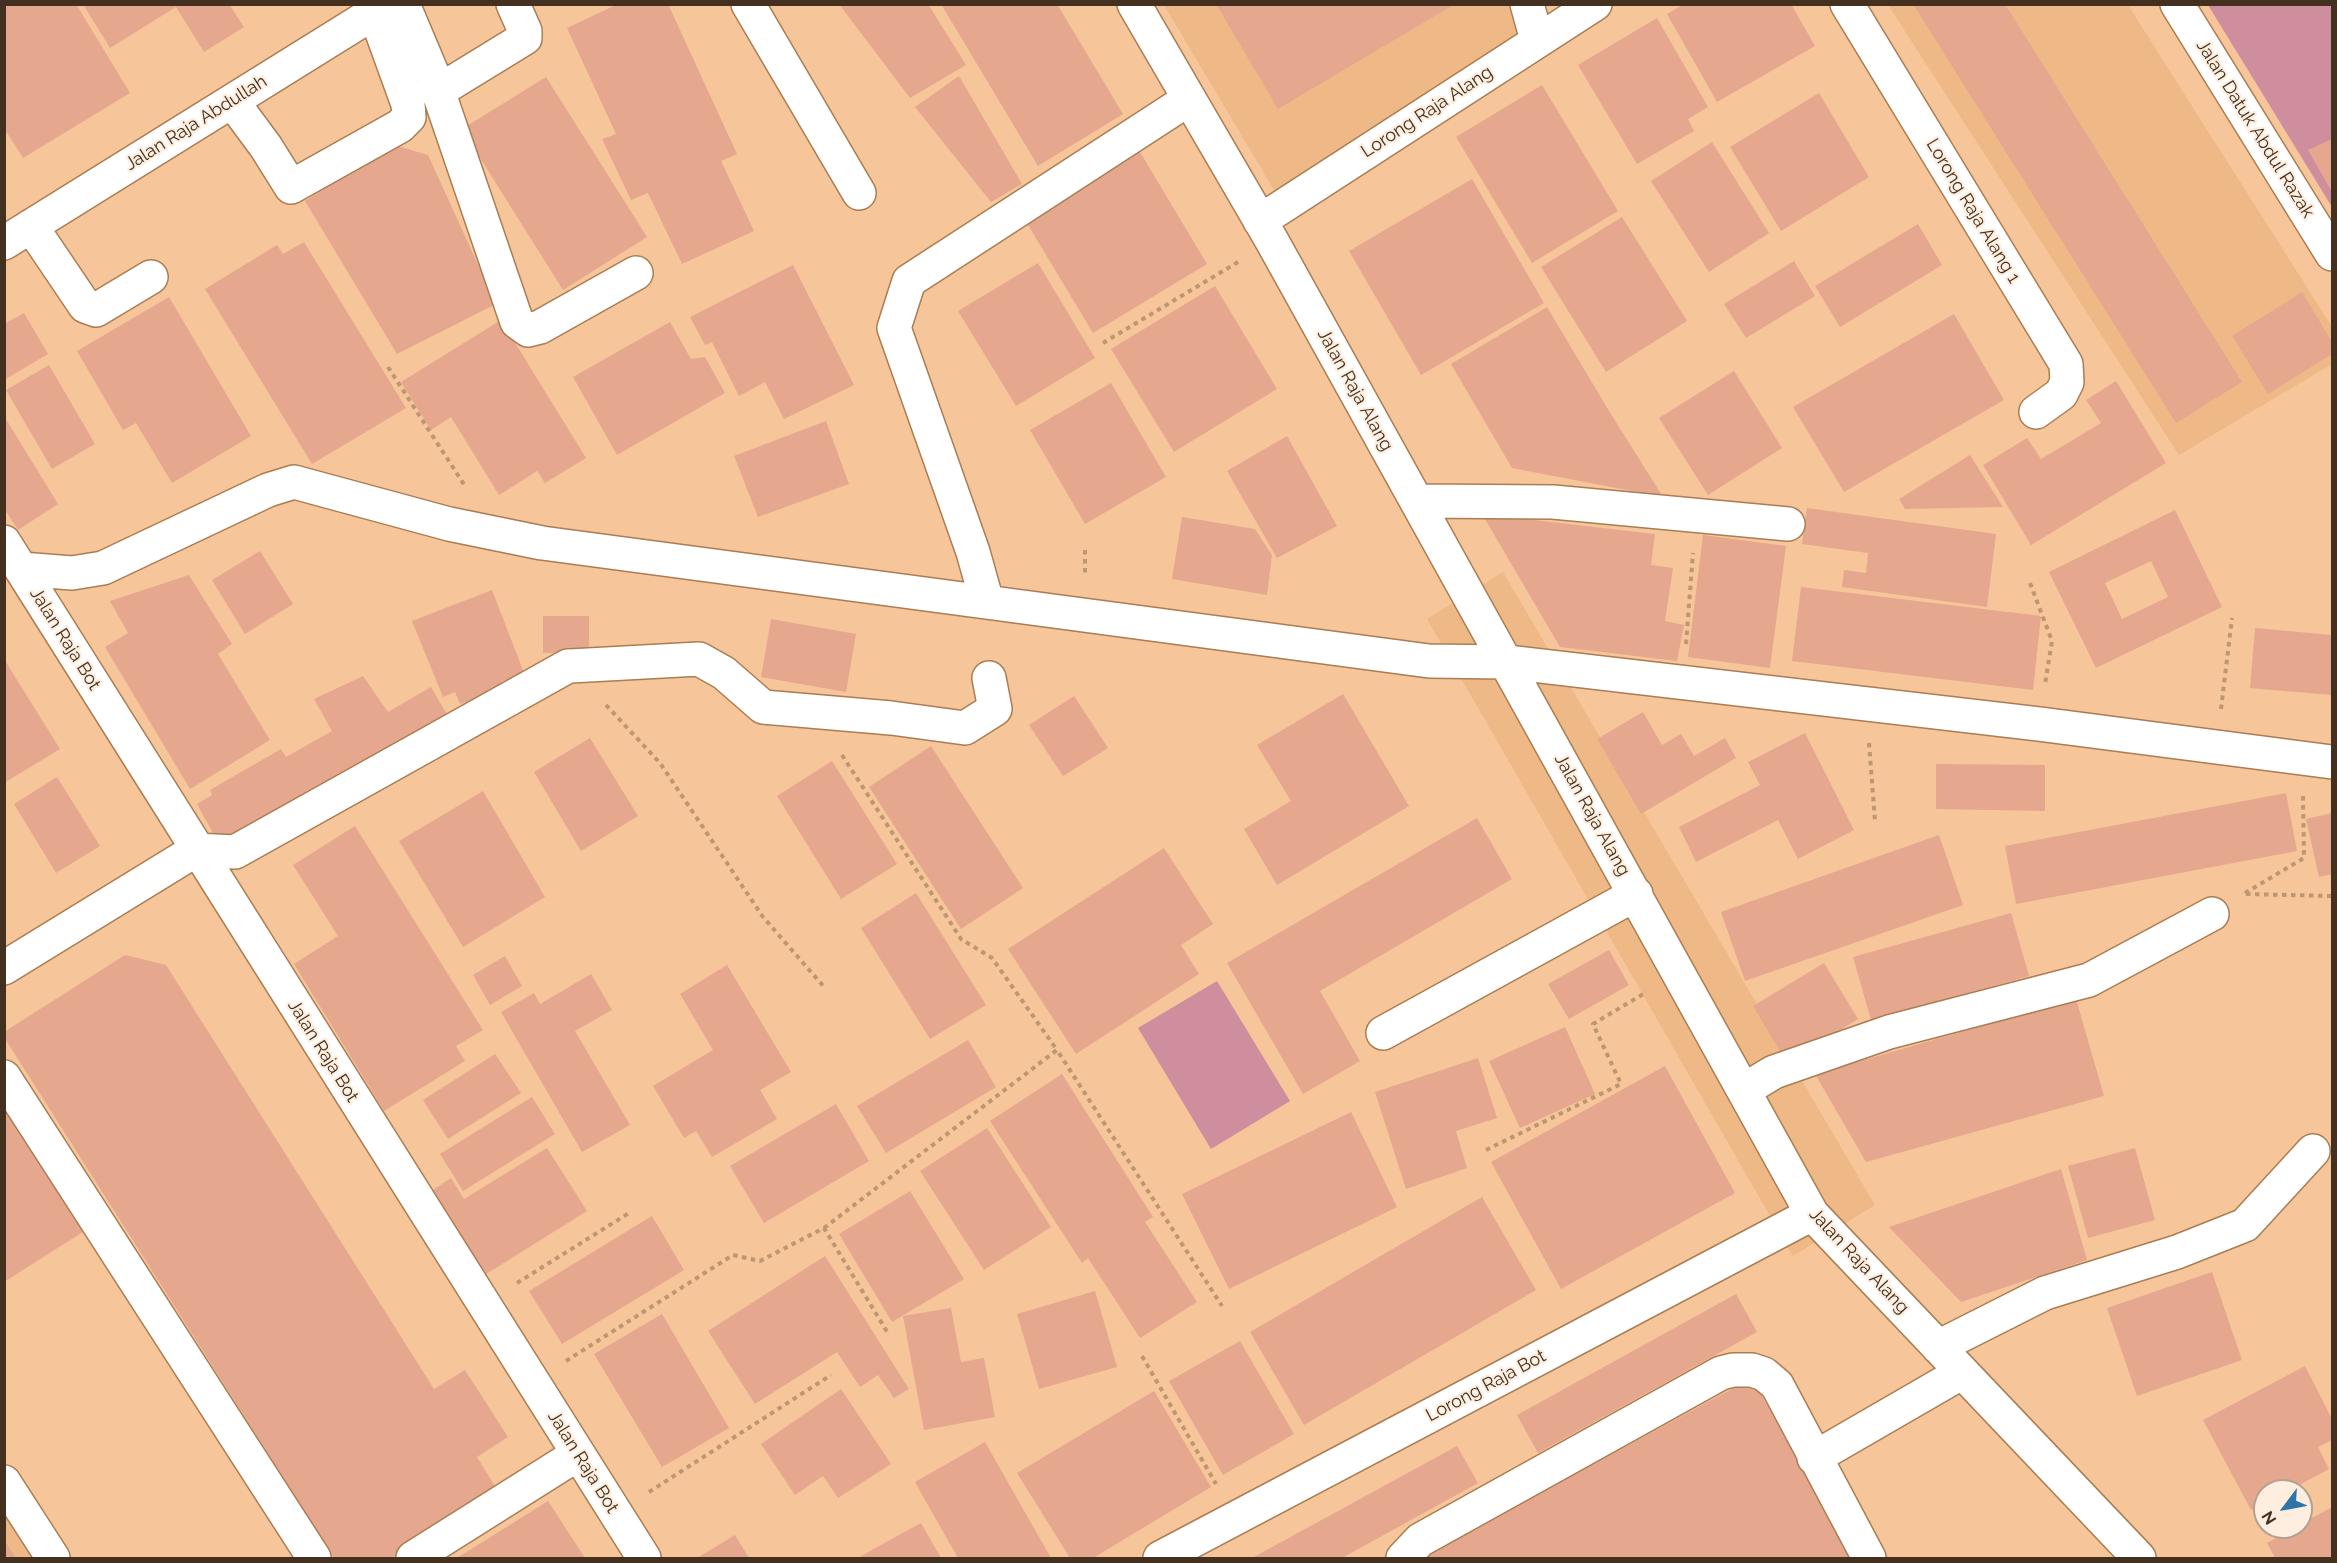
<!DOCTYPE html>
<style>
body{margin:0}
#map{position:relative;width:2337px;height:1563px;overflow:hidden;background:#f6c599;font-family:Raleway,sans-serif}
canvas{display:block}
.frame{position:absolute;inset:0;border:6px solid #43301e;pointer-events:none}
.north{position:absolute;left:2253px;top:1479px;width:60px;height:60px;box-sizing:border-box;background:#fdeee0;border:2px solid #b3a292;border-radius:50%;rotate:238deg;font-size:16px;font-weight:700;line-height:24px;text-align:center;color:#43301e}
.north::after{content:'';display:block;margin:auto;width:21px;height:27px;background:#2d75a9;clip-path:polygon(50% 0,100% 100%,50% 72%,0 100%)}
</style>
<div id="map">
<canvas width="2337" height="1563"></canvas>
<div class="frame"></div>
<div class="north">N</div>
</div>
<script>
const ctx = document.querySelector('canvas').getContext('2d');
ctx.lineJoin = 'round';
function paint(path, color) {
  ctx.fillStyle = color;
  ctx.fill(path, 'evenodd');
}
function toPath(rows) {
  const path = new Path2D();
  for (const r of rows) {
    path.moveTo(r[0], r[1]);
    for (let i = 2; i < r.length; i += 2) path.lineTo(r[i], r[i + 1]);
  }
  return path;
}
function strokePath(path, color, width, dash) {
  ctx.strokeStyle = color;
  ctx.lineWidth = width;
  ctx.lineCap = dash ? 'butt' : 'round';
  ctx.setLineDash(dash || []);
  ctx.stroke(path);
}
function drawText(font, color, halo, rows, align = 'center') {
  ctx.font = font + ' Raleway,sans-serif';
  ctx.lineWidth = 4.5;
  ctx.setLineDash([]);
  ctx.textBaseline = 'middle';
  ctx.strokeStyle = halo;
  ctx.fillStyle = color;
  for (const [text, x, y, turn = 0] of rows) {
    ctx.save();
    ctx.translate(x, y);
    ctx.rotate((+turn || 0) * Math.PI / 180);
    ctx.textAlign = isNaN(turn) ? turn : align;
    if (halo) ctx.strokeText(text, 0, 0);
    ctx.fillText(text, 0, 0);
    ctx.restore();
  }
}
const built = toPath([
 [1164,5,1535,5,1541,23,1277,195],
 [1888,5,2128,5,2332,327,2332,364,2179,455],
 [1503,572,1875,1205,1793,1256,1427,619],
 [5,1513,33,1558,5,1558]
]);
const green = toPath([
 [2208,5,2332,5,2332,207],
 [1217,981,1290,1101,1211,1149,1138,1028]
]);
const building = toPath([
 [4,4,76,4,130,93,23,158,4,128],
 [83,4,229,4,244,27,204,52,176,7,110,48],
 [618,4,668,4,737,154,721,161,754,231,682,264,648,193,631,200,602,139,616,134,567,28],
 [839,4,928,4,966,65,910,98],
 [941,4,1057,4,1123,114,1038,166],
 [1216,4,1455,4,1278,109],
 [1684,4,1791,4,1815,46,1717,102,1667,14],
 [1913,4,2005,4,2242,382,2176,423],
 [1657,18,1708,107,1688,119,1694,131,1637,164,1578,65],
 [959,76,1022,184,991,202,915,107],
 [546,77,647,237,563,290,462,129],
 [1542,85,1618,211,1532,263,1456,137],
 [1819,93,1869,177,1781,231,1730,147],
 [2332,139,2332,192,2308,150],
 [1712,142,1769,233,1709,272,1651,181],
 [394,145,428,155,496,304,397,354,305,201],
 [1140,152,1207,264,1093,333,1025,220],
 [1472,179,1544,303,1421,375,1349,251],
 [1622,217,1687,321,1606,372,1541,267],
 [1918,224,1942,265,1840,327,1815,286],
 [304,242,406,408,312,464,205,289,277,245,283,254],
 [1794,261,1815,296,1746,338,1724,304],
 [1038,263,1095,358,1016,406,958,311],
 [793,265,854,385,784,419,765,382,739,396,712,342,705,345,690,317],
 [1215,286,1277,389,1174,452,1111,349],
 [2302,292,2332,342,2332,354,2268,394,2232,336],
 [169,297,251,436,172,483,136,423,123,430,77,351],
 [1547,307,1609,411,1663,497,1512,468,1451,364],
 [24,313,48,354,4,380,4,324],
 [1954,314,2004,400,1844,492,1793,407],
 [501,320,586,458,545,483,537,471,499,495,451,417,431,430,401,382],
 [670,322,691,359,705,357,725,393,617,455,573,377],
 [49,365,95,444,52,469,6,390],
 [1734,371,1782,448,1708,495,1659,418],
 [2116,381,2166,463,2031,545,1983,465,2027,438,2041,459,2101,423,2086,400],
 [1111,383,1166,477,1085,524,1030,430],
 [4,416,58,504,18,530,4,508],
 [826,421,849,484,758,517,734,456],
 [1287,436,1337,526,1277,558,1227,471],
 [1970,455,2003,507,1905,509,1899,499],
 [1807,508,1996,534,1987,607,1842,587,1844,570,1866,573,1868,553,1802,544],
 [2175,510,2222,607,2096,668,2049,572],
 [2151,561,2168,597,2122,619,2105,583],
 [1482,514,1655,534,1651,565,1673,568,1665,621,1684,625,1677,661,1560,647],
 [1182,517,1255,529,1272,555,1267,595,1172,579],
 [1703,535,1786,546,1770,668,1688,657],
 [260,551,293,604,245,634,212,580],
 [189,575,232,644,218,654,270,740,190,789,105,647,128,633,110,601],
 [1801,587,2041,616,2033,690,1792,661],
 [492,590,524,673,501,682,503,688,460,704,455,692,443,697,412,621],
 [543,616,589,616,589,652,543,653],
 [771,619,856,634,846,692,761,677],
 [2255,628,2332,635,2332,695,2250,688],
 [4,659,60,749,4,783],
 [363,676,388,712,431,687,449,718,310,798,218,842,197,804,212,795,210,790,281,749,286,757,332,731,314,699],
 [1343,694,1409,806,1277,885,1244,829,1291,801,1257,745],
 [1074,696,1108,748,1063,776,1029,725],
 [1643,712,1662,745,1681,734,1694,756,1725,738,1736,758,1641,814,1597,739],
 [1805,733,1854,830,1798,859,1778,820,1696,862,1679,827,1760,785,1748,762],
 [590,738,638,816,581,851,534,772],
 [931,746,1023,888,961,929,869,787],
 [832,761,897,864,841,899,777,796],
 [1936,764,2045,765,2045,811,1936,809],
 [57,777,100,846,56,873,14,804],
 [483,791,545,897,463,947,399,841],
 [2286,793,2297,851,2016,904,2005,846],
 [2332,813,2332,874,2319,877,2306,819],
 [1477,818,1512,879,1320,991,1360,1061,1303,1094,1227,963],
 [355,826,483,1030,456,1046,465,1061,384,1111,294,964,338,936,293,865],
 [1939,835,1963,905,1745,981,1721,912],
 [1164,848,1213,924,1181,945,1199,974,1076,1054,1008,949],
 [916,893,986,1005,930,1039,861,928],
 [2011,913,2029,976,1871,1020,1853,957],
 [1609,950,1629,985,1569,1019,1548,984],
 [125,955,166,965,434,1389,465,1370,508,1437,477,1457,498,1491,391,1558,334,1558,4,1037,4,1032],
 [505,956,522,986,490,1005,473,975],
 [1824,963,1858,1019,1787,1063,1753,1006],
 [727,965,791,1072,760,1090,777,1119,712,1157,696,1131,684,1138,653,1086,713,1050,680,994],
 [591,974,612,1010,575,1031,630,1125,582,1152,501,1012,534,993,540,1004],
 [2076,999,2104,1096,1866,1162,1815,1074],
 [1565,1027,1595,1094,1520,1128,1489,1061],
 [968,1040,996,1087,886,1153,857,1106],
 [495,1054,521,1093,448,1139,423,1100],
 [1478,1058,1497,1118,1456,1131,1467,1168,1406,1189,1375,1092],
 [1665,1066,1735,1193,1561,1289,1491,1162],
 [1062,1074,1153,1217,1145,1222,1197,1302,1140,1338,1088,1258,1082,1263,990,1121],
 [532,1097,555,1134,463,1191,440,1154],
 [4,1101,86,1230,4,1282],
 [836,1104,869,1161,764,1223,730,1166],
 [1351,1112,1397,1207,1229,1289,1182,1194],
 [987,1128,1051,1227,984,1270,920,1171],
 [547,1148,587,1211,483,1276,430,1192,451,1178,464,1199],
 [2135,1148,2155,1220,2088,1238,2068,1166],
 [2061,1169,2087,1260,1961,1302,1889,1227],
 [910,1191,964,1279,892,1322,839,1234],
 [1482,1197,1536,1290,1304,1425,1250,1332],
 [652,1216,684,1270,562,1344,529,1291],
 [825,1256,909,1389,894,1398,878,1375,860,1387,837,1352,755,1404,708,1331],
 [2212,1272,2242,1360,2137,1396,2107,1308],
 [1095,1291,1117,1367,1039,1389,1017,1314],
 [1736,1294,1757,1332,1538,1453,1517,1415],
 [951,1308,961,1362,984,1358,995,1417,924,1430,903,1316],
 [662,1314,729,1428,662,1467,594,1354],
 [1240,1341,1294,1434,1223,1475,1169,1381],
 [2305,1366,2332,1419,2332,1440,2318,1447,2329,1469,2288,1491,2265,1491,2265,1503,2251,1510,2203,1420],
 [1752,1378,1851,1558,1420,1558],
 [841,1389,891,1464,838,1498,823,1476,795,1495,761,1444],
 [1154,1391,1211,1487,1093,1558,1070,1558,1017,1473],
 [985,1442,1051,1558,958,1558,925,1500,915,1482],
 [1457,1446,1478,1483,1342,1558,1252,1558],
 [548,1501,585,1558,457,1558],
 [2332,1507,2332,1558,2275,1558,2267,1543,2296,1527,2301,1527,2301,1524],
 [921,1523,941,1558,858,1558,879,1546],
 [735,1535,749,1558,697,1558],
 [4,1540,15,1556,10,1558,4,1558]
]);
const path = toPath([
 [1103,343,1238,262],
 [388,367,465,486],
 [1085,550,1085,576],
 [2030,583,2052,641,2045,684],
 [1686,644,1693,553],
 [606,705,660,763,763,917,825,988],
 [2221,709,2232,618],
 [1869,743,1875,821],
 [842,755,961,939,992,958,1057,1050],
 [2245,893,2304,858,2303,796],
 [2246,894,2332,896],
 [1486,1150,1621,1084,1593,1024,1645,993],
 [824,1228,1057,1050,1222,1306],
 [517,1283,629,1213],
 [1142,1356,1216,1484],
 [566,1361,733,1255,760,1261,824,1228,889,1335],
 [649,1492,831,1375]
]);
const minor = toPath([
 [403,4,432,73,517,322,528,330,540,327,636,273],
 [748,4,859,193],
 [1134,4,1272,241,1812,1214,2139,1558],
 [1527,4,1537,40],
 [1847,4,2066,364,2067,382,2061,394,2036,412],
 [2177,4,2332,254],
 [437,92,525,38,525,31,513,4],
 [232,101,266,147,291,187,400,126,409,117,408,104,375,13],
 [1260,221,1595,4],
 [31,226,85,306,96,310,151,277],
 [4,243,388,4],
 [1418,501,1553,502,1788,524],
 [4,542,644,1558],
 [21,569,72,573,103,568,268,490,294,482,449,524,542,543,1429,661,1507,662,2039,724,2332,762],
 [987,602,973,552,894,328,909,281,1189,99],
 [570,666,699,659,724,673,763,707,891,718,965,728,995,709,989,678],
 [4,968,196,850,235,852,568,666],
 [1383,1033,1636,894],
 [4,1077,314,1558],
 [1744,1090,1774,1072,1889,1032,2089,980,2212,914],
 [1938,1347,2045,1293,2177,1252,2245,1225,2313,1151],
 [1814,1458,1961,1373],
 [4,1482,53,1558],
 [413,1558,578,1454],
 [1160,1558,1812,1214],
 [1403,1558,1420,1540,1721,1373,1733,1370,1752,1370,1764,1374,1777,1385,1869,1558]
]);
const streetNames = [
 ["Lorong Raja Alang",1427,112,-33],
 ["Jalan Raja Abdullah",196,123,-32],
 ["Jalan Datuk Abdul Razak",2255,129,58],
 ["Lorong Raja Alang 1",1973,211,59],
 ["Jalan Raja Alang",1355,390,61],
 ["Jalan Raja Bot",65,639,58],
 ["Jalan Raja Alang",1592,815,61],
 ["Jalan Raja Bot",323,1051,58],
 ["Jalan Raja Alang",1859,1261,47],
 ["Lorong Raja Bot",1486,1386,-28],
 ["Jalan Raja Bot",583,1462,58]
];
paint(built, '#efb987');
paint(green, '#ce8e9d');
paint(building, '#e5a88f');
strokePath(minor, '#aa7d52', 36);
strokePath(path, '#be9672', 4, [4.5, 4.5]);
strokePath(minor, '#fff', 33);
drawText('18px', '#43301e', '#fdeee0', streetNames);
</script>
